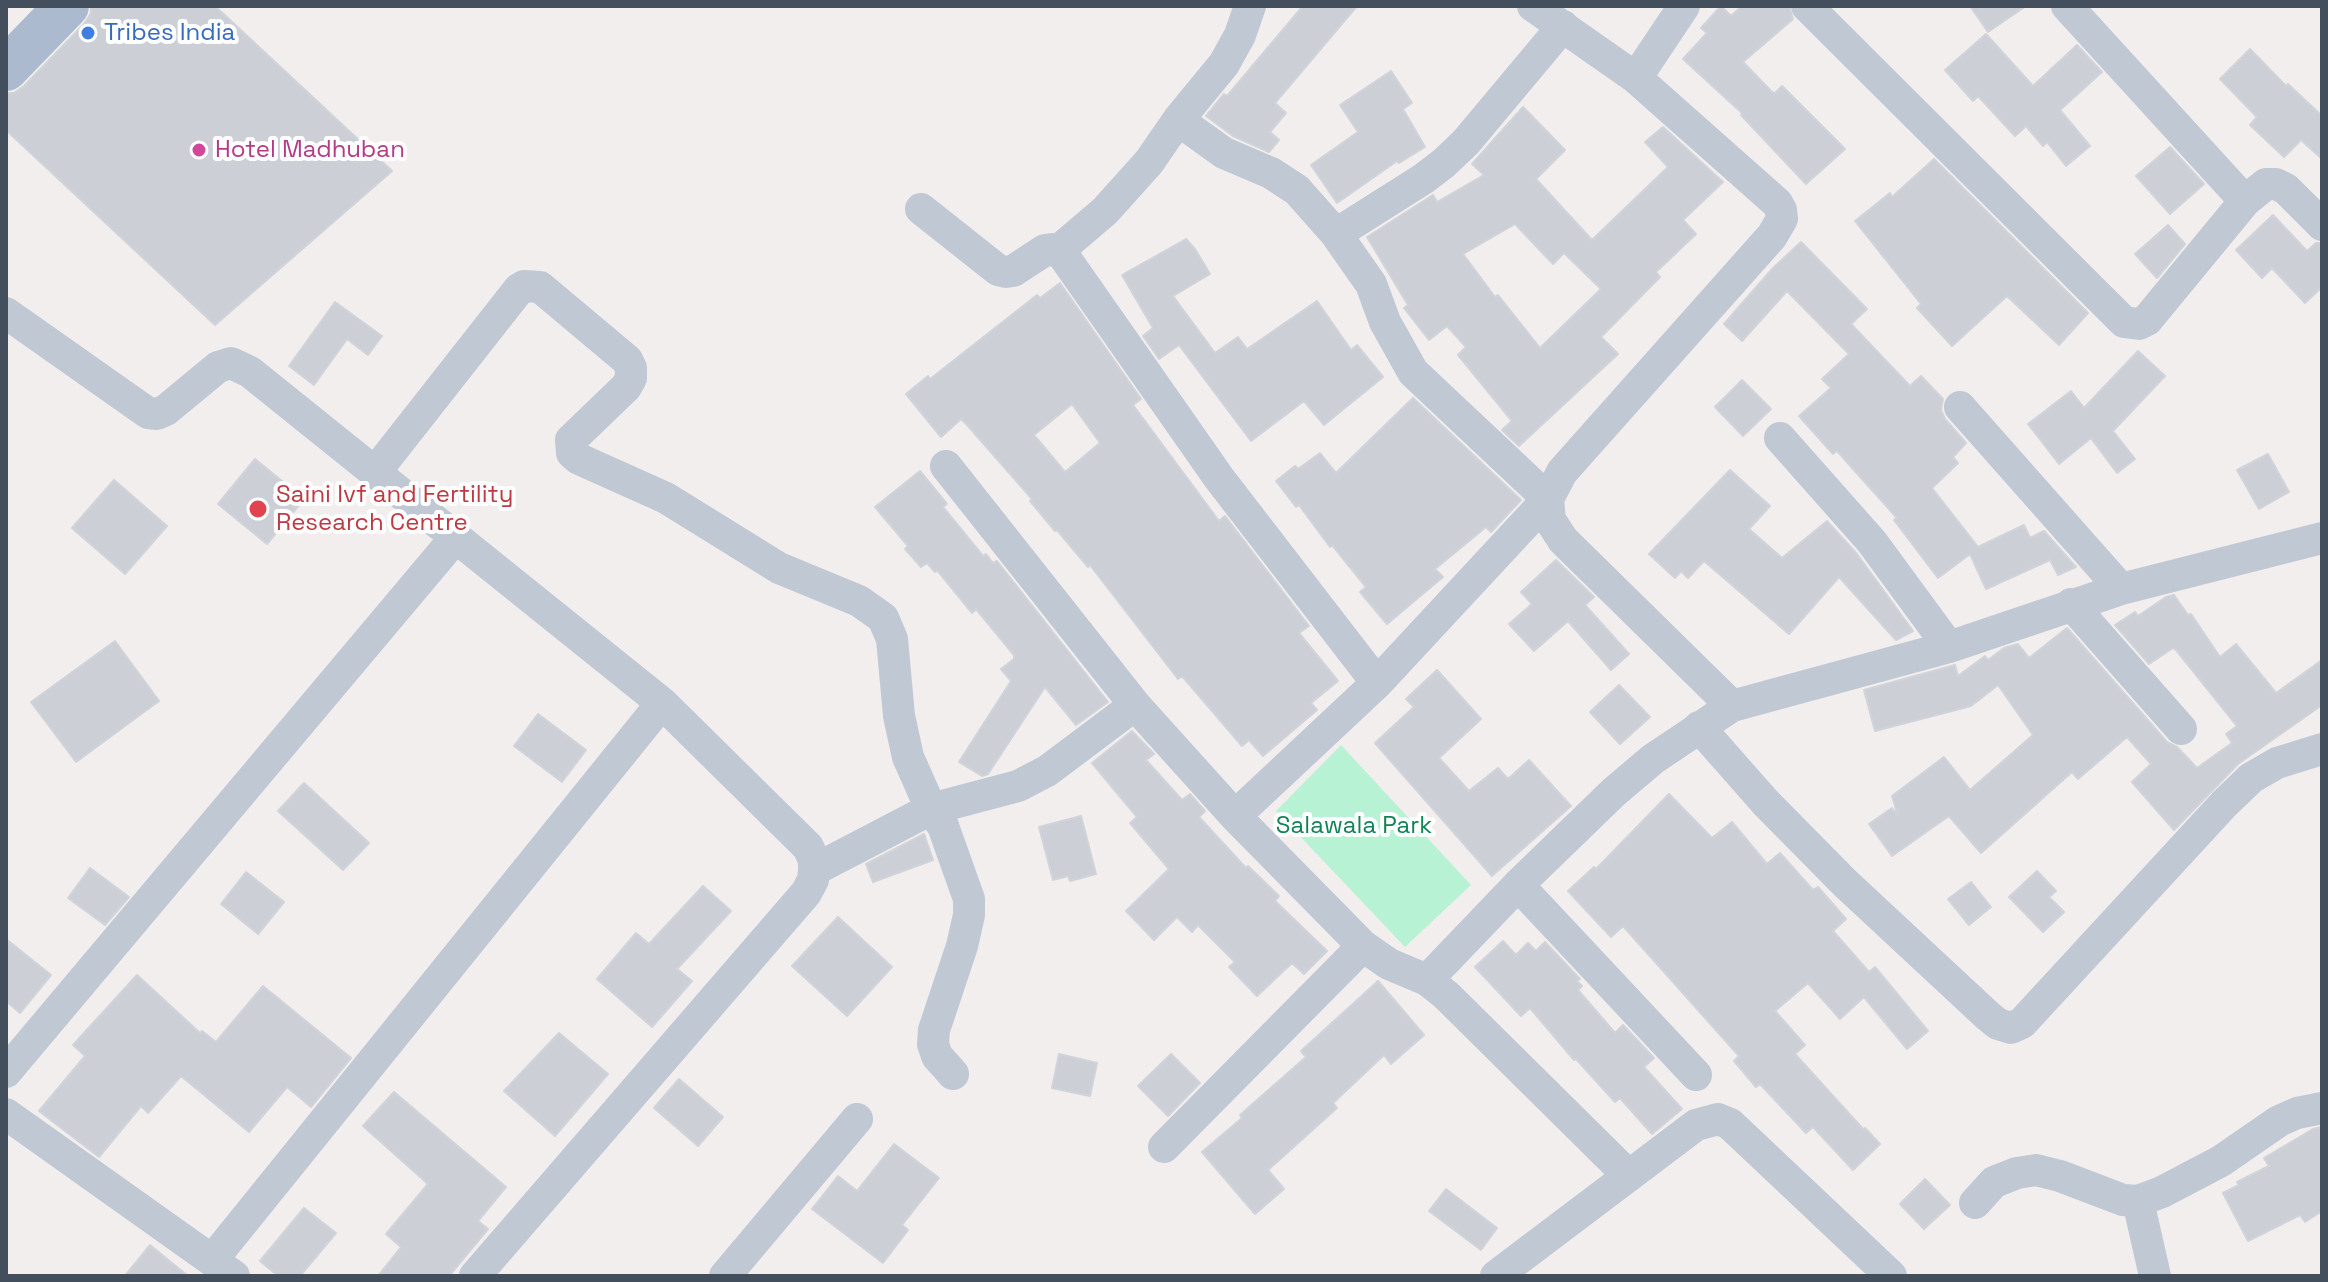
<!DOCTYPE html>
<style>
body{margin:0}
#map{position:relative;width:2328px;height:1282px;overflow:hidden;background:#f1eeed;font-family:"Space Grotesk",sans-serif}
canvas{display:block}
.frame{position:absolute;inset:0;border:8px solid #444f5d;pointer-events:none}
</style>
<div id="map">
<canvas width="2328" height="1282"></canvas>
<div class="frame"></div>
</div>
<script>
const ctx = document.querySelector('canvas').getContext('2d');
ctx.lineJoin = 'round';
function paint(path, color) {
  ctx.fillStyle = color;
  ctx.fill(path, 'evenodd');
}
function toPath(rows) {
  const path = new Path2D();
  for (const r of rows) {
    path.moveTo(r[0], r[1]);
    for (let i = 2; i < r.length; i += 2) path.lineTo(r[i], r[i + 1]);
  }
  return path;
}
function strokePath(path, color, width, dash) {
  ctx.strokeStyle = color;
  ctx.lineWidth = width;
  ctx.lineCap = dash ? 'butt' : 'round';
  ctx.setLineDash(dash || []);
  ctx.stroke(path);
}
function drawText(font, color, halo, rows, align = 'center') {
  ctx.font = font + ' "Space Grotesk",sans-serif';
  ctx.lineWidth = 8;
  ctx.setLineDash([]);
  ctx.textBaseline = 'middle';
  ctx.strokeStyle = halo;
  ctx.fillStyle = color;
  for (const [text, x, y, turn = 0] of rows) {
    ctx.save();
    ctx.translate(x, y);
    ctx.rotate((+turn || 0) * Math.PI / 180);
    ctx.textAlign = isNaN(turn) ? turn : align;
    if (halo) ctx.strokeText(text, 0, 0);
    ctx.fillText(text, 0, 0);
    ctx.restore();
  }
}
const green = toPath([
 [1341,745,1471,885,1405,947,1276,811]
]);
const building = toPath([
 [91,6,215,6,392,171,215,325,6,130,6,93,14,93,24,86,85,23,91,13,91,6],
 [1303,6,1357,6,1275,103,1286,113,1270,132,1279,140,1269,152,1233,136,1206,116,1224,94,1227,96,1303,6],
 [1721,6,1731,16,1742,6,1789,6,1793,19,1743,62,1774,94,1782,86,1845,149,1806,184,1741,115,1743,114,1683,59,1707,33,1701,28,1721,6],
 [1970,6,2026,6,1988,32,1970,6],
 [1986,34,2033,86,2077,45,2102,72,2060,110,2090,146,2066,166,2047,142,2043,146,2026,126,2015,136,1978,96,1973,101,1945,70,1986,34],
 [2250,49,2286,86,2288,84,2322,116,2322,159,2301,140,2284,157,2250,125,2257,117,2220,79,2250,49],
 [1391,71,1412,103,1403,109,1425,147,1399,163,1397,161,1337,203,1311,165,1358,132,1340,105,1391,71],
 [1523,107,1565,150,1536,179,1592,240,1668,167,1645,142,1663,127,1723,182,1683,220,1696,234,1656,272,1660,277,1601,337,1618,354,1519,446,1502,430,1512,421,1458,355,1466,347,1447,326,1429,340,1404,308,1408,305,1367,237,1433,195,1437,202,1484,175,1472,164,1523,107],
 [1515,224,1553,264,1564,253,1601,289,1540,348,1498,295,1495,297,1463,254,1515,224],
 [2170,147,2204,184,2170,214,2136,176,2170,147],
 [1934,159,2088,313,2059,345,2007,296,1952,346,1917,308,1921,304,1855,221,1890,193,1892,197,1934,159],
 [2273,215,2307,251,2316,243,2322,243,2322,287,2305,303,2272,268,2262,278,2236,250,2273,215],
 [2168,225,2185,244,2157,278,2135,254,2168,225],
 [1186,239,1195,249,1210,274,1173,296,1215,353,1238,337,1247,349,1317,301,1351,350,1357,345,1383,377,1324,425,1304,401,1251,441,1179,345,1159,359,1143,336,1153,328,1122,275,1186,239],
 [1801,242,1867,309,1851,324,1910,386,1921,376,1943,399,1941,410,1945,419,1966,443,1953,457,1958,463,1932,488,1978,547,2024,525,2030,538,2044,531,2076,567,2058,575,2050,560,1986,589,1970,554,1938,578,1894,520,1897,518,1837,451,1833,454,1799,416,1831,388,1822,379,1849,354,1787,291,1742,341,1724,324,1773,268,1801,242],
 [1060,283,1141,399,1133,405,1219,521,1225,516,1309,626,1299,633,1338,681,1311,703,1317,710,1263,756,1249,740,1242,746,1182,676,1178,679,1090,565,1088,567,1057,530,1055,531,1030,501,1032,499,968,426,961,419,941,437,906,394,928,376,930,379,1037,295,1040,298,1060,283],
 [1072,404,1100,443,1065,472,1034,435,1072,404],
 [335,302,382,336,368,355,347,339,314,385,289,366,335,302],
 [2138,351,2165,376,2113,431,2135,459,2117,473,2091,438,2059,464,2028,424,2071,391,2084,408,2138,351],
 [1742,380,1771,409,1743,436,1715,407,1742,380],
 [1413,398,1521,500,1491,532,1486,527,1435,569,1443,577,1387,624,1360,592,1366,587,1332,545,1330,547,1299,505,1296,507,1276,481,1295,466,1298,469,1320,453,1336,473,1413,398],
 [2268,454,2289,492,2259,509,2237,470,2268,454],
 [255,459,304,499,267,544,218,504,255,459],
 [1730,470,1770,506,1749,529,1782,558,1827,521,1857,554,1913,631,1896,640,1839,577,1789,634,1704,561,1688,578,1681,571,1675,578,1649,554,1730,470],
 [920,471,947,504,943,507,983,556,986,554,993,563,997,561,1108,702,1076,725,1045,687,988,774,982,776,959,762,1011,681,1001,669,1014,659,1014,655,976,609,972,613,937,570,935,572,927,563,921,567,905,549,908,546,875,507,920,471],
 [114,480,167,526,125,574,72,528,114,480],
 [1556,560,1594,597,1585,605,1629,654,1611,670,1568,621,1534,651,1509,624,1532,604,1521,592,1556,560],
 [2174,595,2188,615,2191,614,2220,657,2236,644,2276,693,2322,660,2322,705,2238,764,2174,830,2132,782,2151,764,2127,737,2078,779,2072,772,1981,853,1949,816,1892,856,1869,824,1892,808,1898,816,1892,796,1944,757,1970,790,2033,735,1998,685,1971,706,1875,731,1864,690,1955,665,1958,676,1985,656,1988,660,2004,648,2018,644,2029,658,2067,628,2167,742,2177,747,2197,768,2232,743,2226,734,2237,726,2176,650,2173,648,2149,664,2115,625,2135,612,2138,616,2166,597,2174,595],
 [115,641,159,701,76,762,31,702,115,641],
 [1437,670,1481,719,1439,758,1469,791,1498,768,1508,779,1529,760,1571,806,1492,876,1375,743,1414,707,1406,699,1437,670],
 [1619,685,1650,717,1620,744,1590,712,1619,685],
 [538,714,586,750,562,782,514,746,538,714],
 [1132,731,1154,754,1146,760,1182,800,1190,794,1205,811,1199,817,1246,868,1248,866,1279,896,1275,901,1327,951,1304,974,1292,963,1257,996,1229,967,1235,962,1198,925,1192,932,1177,917,1154,940,1126,911,1169,869,1130,823,1137,817,1092,763,1132,731],
 [304,783,369,843,343,870,278,811,304,783],
 [1669,794,1712,838,1732,822,1767,864,1780,853,1813,890,1818,887,1846,919,1833,931,1869,972,1875,967,1928,1031,1907,1049,1864,997,1840,1019,1808,983,1775,1011,1805,1045,1795,1054,1864,1130,1865,1128,1880,1144,1853,1170,1813,1127,1806,1133,1760,1084,1756,1087,1734,1061,1739,1056,1623,926,1611,937,1568,891,1594,867,1596,869,1669,794],
 [1081,816,1096,874,1070,881,1068,876,1053,880,1039,827,1081,816],
 [924,834,933,860,873,882,866,864,924,834],
 [90,868,129,897,105,925,68,898,90,868],
 [2037,871,2056,891,2049,897,2064,912,2043,932,2009,897,2037,871],
 [246,872,284,902,258,934,221,904,246,872],
 [1971,882,1991,907,1969,925,1948,899,1971,882],
 [703,886,731,911,677,969,692,981,652,1027,597,979,636,933,649,944,703,886],
 [838,917,892,967,847,1016,792,966,838,917],
 [6,939,51,975,20,1013,6,1001,6,939],
 [1503,941,1516,955,1528,943,1536,951,1545,942,1580,979,1577,981,1582,986,1578,990,1615,1033,1623,1025,1654,1058,1644,1067,1682,1109,1652,1134,1620,1098,1615,1102,1576,1059,1574,1060,1530,1008,1521,1016,1475,967,1503,941],
 [137,975,200,1033,202,1031,216,1042,263,986,351,1058,311,1107,287,1087,249,1132,181,1076,148,1113,141,1106,99,1157,39,1111,85,1056,73,1045,137,975],
 [1378,981,1424,1035,1391,1064,1384,1055,1333,1103,1337,1108,1268,1170,1284,1189,1255,1214,1202,1152,1242,1118,1240,1115,1306,1057,1301,1051,1378,981],
 [559,1033,608,1074,555,1136,504,1091,559,1033],
 [1059,1054,1097,1063,1090,1096,1052,1088,1059,1054],
 [1171,1054,1200,1083,1168,1116,1138,1086,1171,1054],
 [679,1079,723,1117,698,1146,654,1108,679,1079],
 [394,1092,506,1187,478,1221,488,1229,449,1276,378,1276,401,1247,386,1234,428,1184,363,1126,394,1092],
 [2322,1127,2322,1211,2305,1222,2300,1215,2248,1241,2223,1193,2239,1185,2237,1182,2269,1166,2264,1158,2313,1129,2322,1127],
 [894,1144,939,1178,902,1225,908,1230,883,1263,812,1209,838,1176,857,1191,894,1144],
 [1925,1179,1950,1205,1924,1229,1900,1204,1925,1179],
 [1446,1189,1497,1228,1481,1250,1429,1211,1446,1189],
 [304,1208,336,1233,300,1276,278,1276,260,1261,304,1208],
 [150,1245,188,1276,125,1276,150,1245]
]);
const street = toPath([
 [1533,6,1636,78,1777,203,1781,210,1782,219,1772,236,1562,472,1548,499,1550,520,1563,540,1732,706],
 [1807,6,2124,322,2139,324,2147,320,2245,201,2266,184,2276,184,2286,189,2322,225],
 [2067,6,2245,201],
 [1636,78,1684,6],
 [1178,120,1224,153,1271,173,1297,190,1336,234,1371,284,1385,322,1413,372,1548,499,1377,683,1235,816],
 [921,209,998,270,1006,272,1013,271,1045,250,1052,249,1063,255,1219,478,1377,683],
 [1336,234,1423,179,1444,163,1466,142,1563,26],
 [1058,251,1105,211,1149,162,1178,120,1224,64,1240,35,1250,6],
 [6,313,148,413,157,414,166,410,218,367,231,363,250,372,662,703,808,847,814,860,814,870,813,880,806,893,475,1276],
 [1960,407,2121,589],
 [1780,438,1872,542,1949,647],
 [946,466,1135,705,1235,816,1363,946,1389,964,1427,980,1446,995,1628,1175],
 [376,471,519,289,524,286,540,287,627,360,631,368,631,378,626,387,571,440,572,453,579,459,666,498,779,568,859,601,883,618,892,639,899,716,908,757,931,809,943,826,969,899,969,915,962,946,934,1030,933,1044,937,1056,953,1074],
 [2071,604,2181,729],
 [1699,727,1766,803,1845,883,1988,1016,1998,1024,2011,1028,2022,1023,2224,804,2251,778,2277,763,2322,749],
 [814,870,931,809,1018,786,1047,771,1135,705],
 [1518,885,1696,1075],
 [1427,980,1518,885,1614,792,1653,759,1732,706,1949,647,2121,589,2322,538],
 [6,1072,456,537],
 [6,1114,234,1276],
 [1164,1147,1363,946],
 [2138,1201,2155,1276],
 [1975,1203,1994,1182,2017,1173,2036,1170,2060,1176,2123,1200,2138,1201,2162,1192,2221,1161,2279,1121,2297,1113,2322,1108],
 [213,1259,662,703],
 [725,1276,857,1119],
 [1496,1276,1696,1125,1718,1119,1730,1124,1891,1276]
]);
const primary = toPath([
 [6,69,67,6]
]);
const markers = [
 [88,33,8,"#3f7fe0"],
 [199,150,8,"#d1479c"],
 [258,509,10,"#e0444e"]
];
const shopNames = [
 ["Tribes India",104,33]
];
const hotelNames = [
 ["Hotel Madhuban",215,150]
];
const healthNames = [
 ["Saini Ivf and Fertility",276,495],
 ["Research Centre",276,523]
];
const parkNames = [
 ["Salawala Park",1354,826]
];
paint(green, '#b8f2d4');
paint(building, '#cccfd6');
strokePath(building, '#d1d3da', 2);
strokePath(street, '#c0c8d4', 32);
strokePath(primary, '#abbacf', 44);
for (const [x, y, r, color] of markers) {
  const dot = new Path2D();
  dot.arc(x, y, r, 0, 2 * Math.PI);
  ctx.fillStyle = color;
  ctx.fill(dot);
  strokePath(dot, '#fff', 3);
}
drawText('24px', '#366cbe', '#fff', shopNames, 'left');
drawText('24px', '#b23c85', '#fff', hotelNames, 'left');
drawText('24px', '#be3a42', '#fff', healthNames, 'left');
drawText('24px', '#108454', '#fff', parkNames);
</script>
